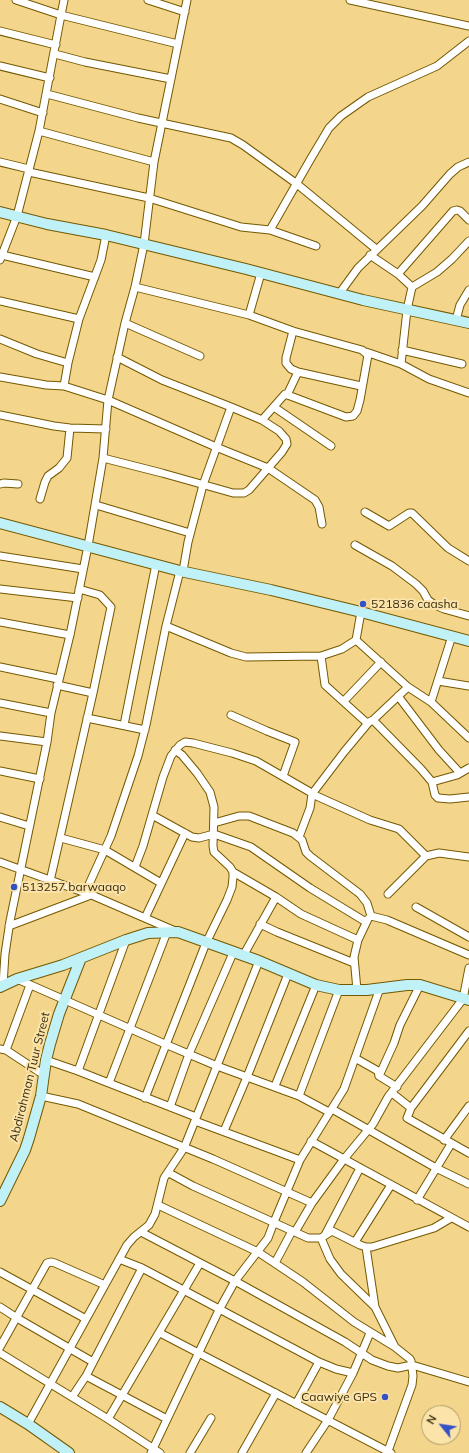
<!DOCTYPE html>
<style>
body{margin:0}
#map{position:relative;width:469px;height:1453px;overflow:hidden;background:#f3d58c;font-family:Mulish,sans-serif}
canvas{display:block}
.north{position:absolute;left:421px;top:1405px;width:40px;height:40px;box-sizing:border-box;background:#fbe3a9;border:1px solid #ad9b6b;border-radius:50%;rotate:300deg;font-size:11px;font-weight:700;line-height:16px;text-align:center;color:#392e0f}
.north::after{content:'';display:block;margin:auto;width:14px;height:18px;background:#3552c4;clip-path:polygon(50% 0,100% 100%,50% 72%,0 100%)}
</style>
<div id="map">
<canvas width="469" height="1453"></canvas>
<div class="north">N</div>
</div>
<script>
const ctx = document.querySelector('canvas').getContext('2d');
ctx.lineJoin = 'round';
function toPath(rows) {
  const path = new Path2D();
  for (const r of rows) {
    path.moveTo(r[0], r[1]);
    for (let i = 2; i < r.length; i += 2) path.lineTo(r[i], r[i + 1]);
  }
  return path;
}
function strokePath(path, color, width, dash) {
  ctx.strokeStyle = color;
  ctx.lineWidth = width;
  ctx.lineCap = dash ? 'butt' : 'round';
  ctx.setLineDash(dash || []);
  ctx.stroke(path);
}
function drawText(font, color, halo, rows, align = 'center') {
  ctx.font = font + ' Mulish,sans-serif';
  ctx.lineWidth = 4;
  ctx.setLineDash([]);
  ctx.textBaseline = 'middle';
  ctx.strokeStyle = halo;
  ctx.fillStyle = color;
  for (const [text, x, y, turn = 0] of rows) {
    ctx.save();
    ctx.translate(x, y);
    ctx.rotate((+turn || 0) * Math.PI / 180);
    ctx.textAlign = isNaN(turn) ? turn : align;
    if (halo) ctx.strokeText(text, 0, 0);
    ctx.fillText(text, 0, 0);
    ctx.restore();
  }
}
const street = toPath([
 [64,0,61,15,178,44],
 [148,0,185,12],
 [350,0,469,26],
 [0,31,56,45],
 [55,54,85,62,171,79],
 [0,66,50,78],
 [47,94,138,118,231,138,243,145,297,184,376,249],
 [0,99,43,113],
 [39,131,154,162],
 [0,162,29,169],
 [29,172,149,198,241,227,270,230,316,246],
 [270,230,310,160,329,128,341,116,368,97,437,66,469,41],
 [2,255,95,277],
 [370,255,398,274,412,287,407,310,401,364],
 [0,260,17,216,39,131,61,15,16,0],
 [398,274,453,211,457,210,460,211,469,220],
 [135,287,249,315,261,273],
 [412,287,437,272,452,259,469,241],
 [339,294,358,268,422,206,450,174,458,167,469,162],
 [0,301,79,319],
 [249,315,293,331,362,350,368,355,360,400,357,411,353,416,346,417,285,394,262,420],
 [456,320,460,305,469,290],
 [125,323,200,356],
 [293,331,286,358,286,363,291,369,298,372,361,386],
 [0,339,37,354,68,363],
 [402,350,462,364],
 [366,352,401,364,429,379,469,393],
 [117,357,162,380,231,407,203,485,188,542,183,571],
 [0,377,46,385,64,386,108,400,216,447,268,468,315,500,319,507,322,524],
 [64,386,68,363,79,319,101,260,106,235],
 [287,395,298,372],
 [274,407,331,446],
 [0,415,54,426,70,428,106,429],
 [103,458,162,473,233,493,244,493,249,490,282,452,287,444,286,439,279,431,262,420,231,407],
 [0,484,4,483,18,484],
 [40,499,45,482,48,476,59,468,67,458,70,428],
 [96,505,190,533],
 [365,512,389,526,409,513,412,513,448,548,469,561],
 [355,545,392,566,416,584,423,591,428,600,435,605,444,609,469,616],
 [0,556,83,569],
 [0,589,78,598],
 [361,612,356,640,408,687,431,702,469,738],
 [0,622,70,635],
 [166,626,231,653,246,657,321,656,342,649,356,640],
 [321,656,325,685,367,723,373,720,408,687],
 [0,667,58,679],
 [438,681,469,686],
 [57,685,93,693],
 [398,696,439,750,460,773],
 [344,701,381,662],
 [431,702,452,636],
 [0,703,51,713],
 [231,715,267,731,295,742,283,776],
 [87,718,145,730],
 [373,720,421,769,432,782,435,795,438,798,450,799,469,797],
 [369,722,344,752,312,794,370,820,399,829,426,856],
 [124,725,156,564],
 [0,736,47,742],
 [0,771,40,779],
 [432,782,457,775,469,768],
 [152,815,192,837,199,838,214,834,251,847,310,888,366,922],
 [0,817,29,826],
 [214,823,239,816,249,816,293,833,302,840,306,852,310,856,360,894,367,903,371,916],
 [61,838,105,850,161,883],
 [0,862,94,896,175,931],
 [135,867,143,846,163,777,171,756,180,745,185,742,193,743,232,753,256,761,310,792,312,794,310,808,299,837],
 [233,872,276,897,301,914,358,940],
 [50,881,93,693,111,607,100,595,79,589],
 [85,893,111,836,138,756,146,725,166,626,180,571],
 [388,894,426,856,439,853,469,857],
 [416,907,469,937],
 [371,916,387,920,469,955],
 [145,918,185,833],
 [260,924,277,932,354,963],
 [9,926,91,895],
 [243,956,276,897],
 [17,979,165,1044,217,1066,299,1096,329,1112],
 [3,985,5,954,10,921,47,742,51,713,70,635,88,546,103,458,108,400,125,323,135,287,144,244,154,162,187,0],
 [357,990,354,957,358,940,368,919],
 [469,1031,411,1108,407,1118,469,1153],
 [0,1049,6,1050,44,1075],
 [6,1050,30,985],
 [355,1058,378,1071,379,1076,397,1087],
 [46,1060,78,1071,196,1117],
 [78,1071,126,940],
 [379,1076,394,1043,400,1025,420,985],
 [109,1083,167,932],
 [275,1086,316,985],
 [392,1093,411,1108],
 [41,1096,78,1104,213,1159,312,1203],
 [299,1096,339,990],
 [145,1098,206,943,227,900,232,887,233,877,233,872,230,867,214,852,213,846,214,807,210,792,197,773,182,755,175,750],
 [170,1107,189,1054,233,953],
 [332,1109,436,1168,469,1184],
 [195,1121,300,1160],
 [224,1131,247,1077,288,974],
 [444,1140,469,1106],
 [311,1141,469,1227],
 [169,1173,193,1186,308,1238,321,1238,332,1231,360,1245,366,1247,372,1247,434,1228,451,1218],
 [417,1200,451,1144],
 [158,1205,258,1252,303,1282,354,1322,395,1347,410,1359,411,1361,413,1376,412,1385,388,1451],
 [141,1232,235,1281,345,1342,372,1360,388,1366,398,1368,412,1365,469,1382],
 [295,1232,312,1203,344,1159,373,1124,388,1097,463,999,469,968],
 [325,1235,360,1168],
 [321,1238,330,1259,341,1274,375,1307,395,1347],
 [355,1242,391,1185],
 [366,1247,375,1307],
 [119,1259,142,1268,319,1362,336,1369,353,1373],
 [275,1263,292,1231],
 [0,1272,86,1319],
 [0,1307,17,1318,93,1362],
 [160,1333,391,1453],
 [0,1347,47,1263,51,1262,55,1263,105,1285],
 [0,1353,108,1419,160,1453],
 [86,1376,167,1419],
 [72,1397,86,1376,142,1268],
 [296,1404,319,1362],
 [108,1419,200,1263],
 [28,1424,127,1245,134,1237,149,1225,155,1214,164,1178,184,1148,259,961],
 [151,1453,219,1310,235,1281,268,1238,274,1222,300,1160,344,1089,380,988],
 [190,1453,211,1418],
 [242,1453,276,1393],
 [306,1453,328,1420,353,1373,370,1333]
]);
const secondary = toPath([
 [0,212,47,224,106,235,246,269,363,300,469,323],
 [0,523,180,571,271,590,361,612,469,641],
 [0,987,17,979,63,965,126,940,148,933,178,932,259,961,316,985,339,990,367,990,407,985,420,985,469,1000],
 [0,1201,25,1150,29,1138,41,1096,46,1060,50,1044,59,1014,81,958],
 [0,1407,28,1424,69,1453]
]);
const markers = [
 [363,604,4,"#3552c4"],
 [14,887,4,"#3552c4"],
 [385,1397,4,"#3552c4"]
];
const poiNames = [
 ["521836 caasha",371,604],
 ["513257 barwaaqo",22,887],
 ["Caawiye GPS",377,1397,"right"]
];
const streetNames = [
 ["Abdirahman Tuur Street",30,1077,-76]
];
strokePath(street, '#745900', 9);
strokePath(secondary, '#745900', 12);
strokePath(street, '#fff', 7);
strokePath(secondary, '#bff1f7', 10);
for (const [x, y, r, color] of markers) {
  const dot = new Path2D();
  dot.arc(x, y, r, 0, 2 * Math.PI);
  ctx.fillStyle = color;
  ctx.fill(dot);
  strokePath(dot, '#fbe3a9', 1.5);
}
drawText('12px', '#392e0f', '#fbe3a9', poiNames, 'left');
drawText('12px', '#392e0f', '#fbe3a9', streetNames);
</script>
